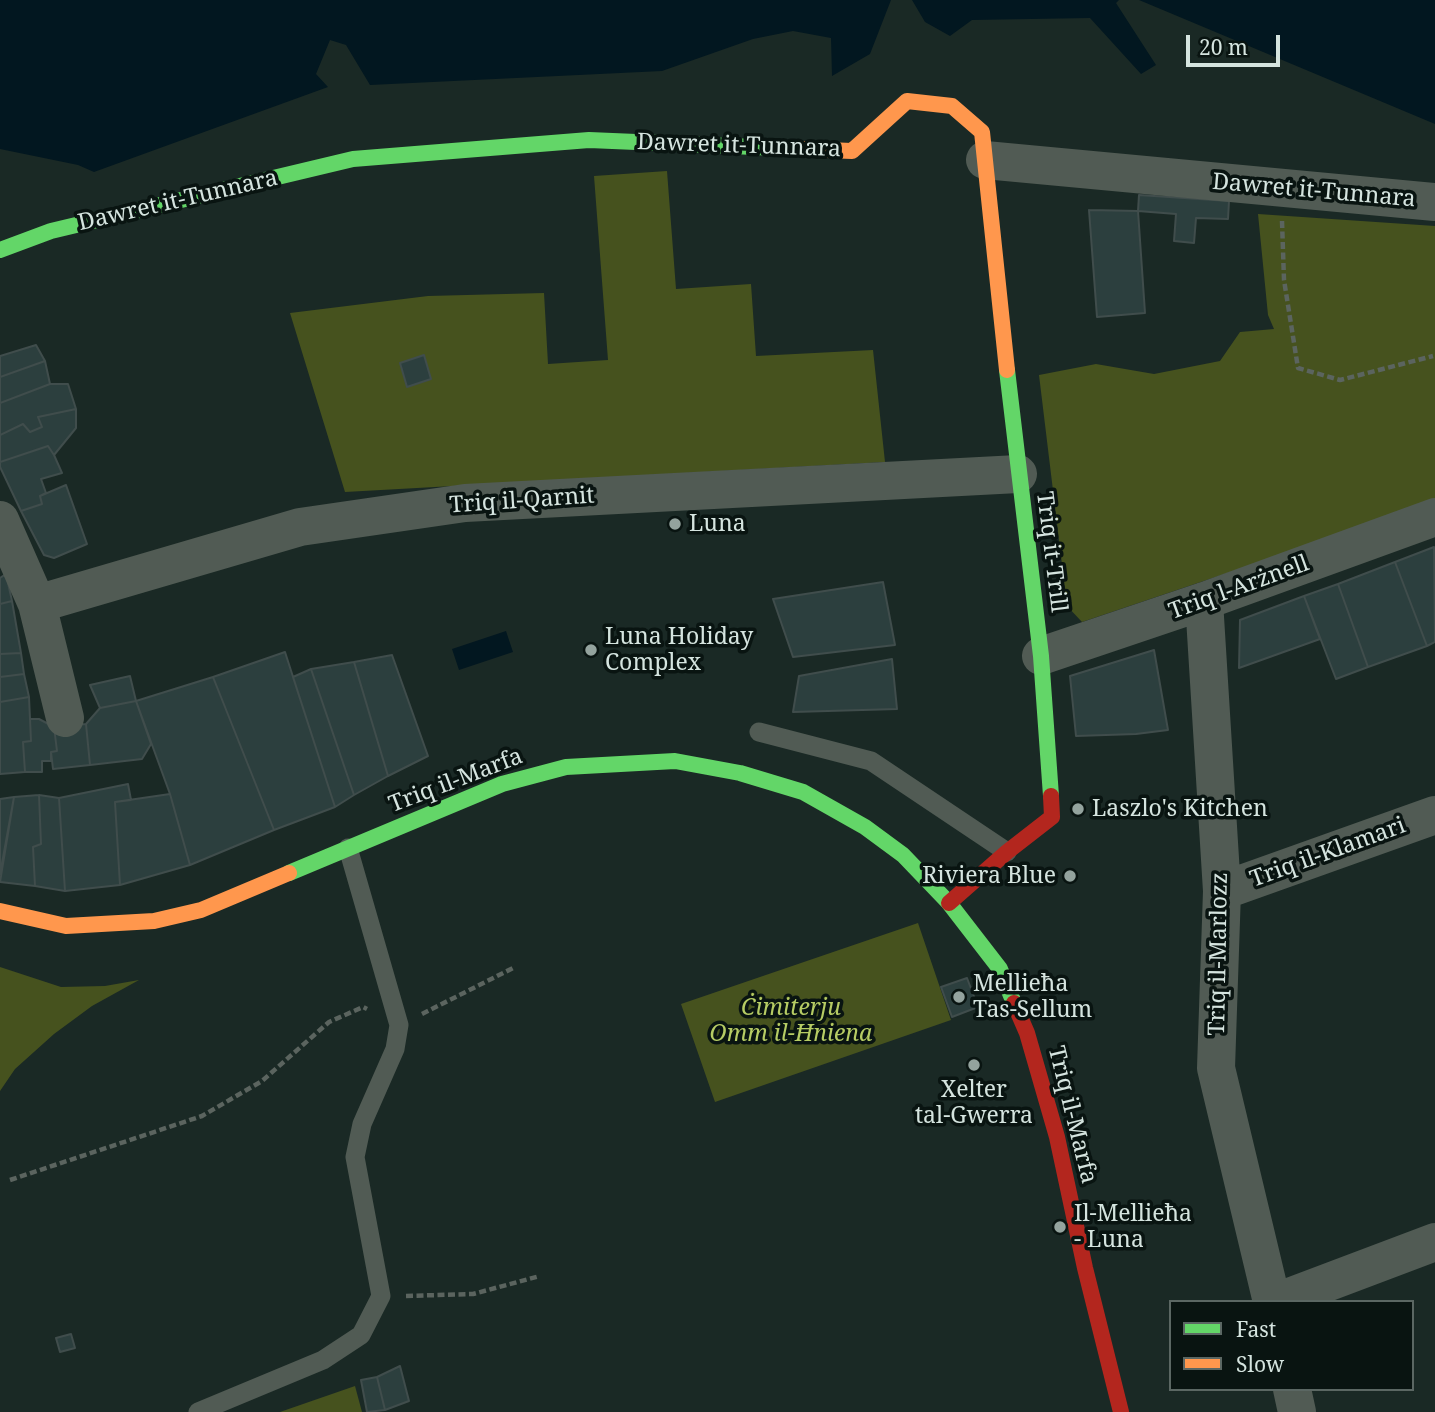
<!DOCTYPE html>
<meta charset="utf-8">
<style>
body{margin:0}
#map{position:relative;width:1435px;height:1412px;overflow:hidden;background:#1a2925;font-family:"Noto Serif",serif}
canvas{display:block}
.legend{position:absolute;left:1169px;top:1300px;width:245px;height:91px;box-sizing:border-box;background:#091411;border:2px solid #5b6763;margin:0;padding:9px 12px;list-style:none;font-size:21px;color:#d5e4df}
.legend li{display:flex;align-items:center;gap:14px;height:35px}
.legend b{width:35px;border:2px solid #5b6763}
.scale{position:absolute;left:1186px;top:35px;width:94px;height:32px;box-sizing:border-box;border:4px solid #d5e4df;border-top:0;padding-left:9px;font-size:21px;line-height:24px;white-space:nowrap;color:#d5e4df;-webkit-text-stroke:5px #091411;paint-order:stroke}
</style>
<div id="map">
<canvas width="1435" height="1412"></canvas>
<ul class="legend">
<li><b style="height:9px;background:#63d668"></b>Fast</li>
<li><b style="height:9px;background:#ff974d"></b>Slow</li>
</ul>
<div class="scale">20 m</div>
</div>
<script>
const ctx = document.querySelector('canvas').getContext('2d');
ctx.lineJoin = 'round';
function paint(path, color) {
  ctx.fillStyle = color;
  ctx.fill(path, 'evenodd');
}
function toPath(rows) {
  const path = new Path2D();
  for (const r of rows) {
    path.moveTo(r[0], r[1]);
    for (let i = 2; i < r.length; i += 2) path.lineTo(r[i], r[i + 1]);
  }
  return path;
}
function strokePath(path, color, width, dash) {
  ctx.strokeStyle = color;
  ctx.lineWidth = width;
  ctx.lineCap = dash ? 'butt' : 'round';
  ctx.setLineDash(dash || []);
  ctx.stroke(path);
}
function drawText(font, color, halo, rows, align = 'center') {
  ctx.font = font + ' "Noto Serif",serif';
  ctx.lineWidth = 7;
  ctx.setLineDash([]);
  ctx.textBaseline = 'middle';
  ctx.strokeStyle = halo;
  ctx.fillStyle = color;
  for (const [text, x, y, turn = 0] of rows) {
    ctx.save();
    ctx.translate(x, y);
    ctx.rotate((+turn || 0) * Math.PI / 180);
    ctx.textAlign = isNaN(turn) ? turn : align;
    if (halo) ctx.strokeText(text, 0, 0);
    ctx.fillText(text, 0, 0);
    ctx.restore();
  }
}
const green = toPath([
 [667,171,676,289,751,284,756,356,873,350,885,462,345,492,290,313,428,296,544,293,548,364,608,360,594,176],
 [1258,214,1435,226,1435,503,1082,622,1067,606,1039,375,1096,364,1154,374,1220,361,1240,332,1274,329,1268,315],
 [918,923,951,1020,715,1102,681,1004],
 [0,967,61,987,105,986,139,980,92,1006,54,1034,15,1069,0,1091],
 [355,1386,362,1412,280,1412]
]);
const water = toPath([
 [0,0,891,0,870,54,832,76,831,38,793,31,753,39,662,71,370,85,346,45,330,40,316,74,328,87,94,172,78,165,0,149],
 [912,0,1119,0,1116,3,1156,65,1141,74,1090,18,972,20,950,36,925,22],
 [1139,0,1435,0,1435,124],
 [506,631,513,652,459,670,452,649]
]);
const building = toPath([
 [1139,195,1229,201,1228,219,1196,218,1194,243,1174,241,1176,214,1138,211,1139,195],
 [1089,210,1138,211,1145,313,1097,317,1089,210],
 [36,345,45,361,0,377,0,356,36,345],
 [424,355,431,379,407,387,400,363,424,355],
 [45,361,50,384,0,403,0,377,45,361],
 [50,384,68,384,76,409,38,417,42,427,30,432,23,424,0,435,0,403,50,384],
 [76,409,76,428,54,455,48,446,0,462,0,435,23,424,30,432,42,427,38,417,76,409],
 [48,446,54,455,62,473,41,479,46,493,40,496,42,504,21,511,0,467,0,462,48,446],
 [66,485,87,544,54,558,44,555,21,511,42,504,40,496,66,485],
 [1434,547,1435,642,1427,646,1395,562,1434,547],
 [1395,562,1427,646,1368,667,1338,584,1395,562],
 [6,574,12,601,0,604,0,578,6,574],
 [883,582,895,645,793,657,773,599,883,582],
 [1338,584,1368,667,1336,679,1304,596,1338,584],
 [1304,596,1320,639,1239,668,1240,620,1304,596],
 [12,601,21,653,0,654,0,604,12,601],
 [1154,650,1168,730,1136,734,1076,736,1070,676,1154,650],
 [285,652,335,807,274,830,213,677,285,652],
 [21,653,24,674,0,677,0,654,21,653],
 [392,655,428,756,388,776,354,662,392,655],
 [892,659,897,709,793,712,799,676,892,659],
 [354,662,388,776,354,795,311,669,354,662],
 [311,669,354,795,335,807,293,677,311,669],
 [24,674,29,697,0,702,0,677,24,674],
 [130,676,136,701,100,708,90,685,130,676],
 [213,677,274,830,190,865,170,794,136,701,213,677],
 [29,697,31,741,23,742,25,772,0,774,0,702,29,697],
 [136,701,151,744,142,759,90,765,86,724,100,708,136,701],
 [30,719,39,719,54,727,57,751,51,752,51,761,42,761,42,772,25,772,23,742,31,741,30,719],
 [86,724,90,765,53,769,51,752,57,751,54,727,86,724],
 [128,784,131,800,115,802,120,885,65,891,59,798,128,784],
 [170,794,190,865,120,885,115,802,170,794],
 [39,795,41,844,33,847,35,886,0,882,14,797,39,795],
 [39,795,59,798,65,891,35,886,33,847,41,844,39,795],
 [14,797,0,874,0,799,14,797],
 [967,978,978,1007,952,1017,941,987,967,978],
 [71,1334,75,1348,60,1352,56,1338,71,1334],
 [400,1366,409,1401,385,1410,377,1377,400,1366],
 [377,1377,385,1410,367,1412,361,1380,377,1377]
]);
const path = toPath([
 [1282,221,1284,280,1298,368,1340,380,1433,356],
 [422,1014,515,967],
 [10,1180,202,1116,262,1081,329,1022,363,1007,367,1009],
 [406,1296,473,1294,540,1276]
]);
const lane = toPath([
 [759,732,871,761,1007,852],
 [198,1412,323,1360,361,1335,381,1296,355,1157,362,1124,395,1049,399,1025,348,848]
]);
const street = toPath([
 [985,160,1435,202],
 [0,520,37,604,65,718],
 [1204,601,1222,891,1216,1068,1272,1302],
 [37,604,300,527,465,503,1018,474],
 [1041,656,1204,601,1435,517],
 [1222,891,1435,815],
 [1276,1302,1435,1242],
 [1292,1389,1297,1412]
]);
const fast = toPath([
 [0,250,51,231,353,159,589,140,778,148],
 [1007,370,1041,656,1051,796],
 [289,873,502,784,566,767,675,761,740,773,803,792,865,827,903,855,949,903,1000,969,1014,1003]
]);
const slow = toPath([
 [778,148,852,151,907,101,952,106,982,132,1007,370],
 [0,911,66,926,154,921,201,910,289,873]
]);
const jam = toPath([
 [949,903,1007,852,1052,817,1051,796],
 [1014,1003,1027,1033,1057,1137,1085,1268,1121,1412]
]);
const markers = [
 [675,524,7,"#94a39e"],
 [591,650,7,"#94a39e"],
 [1078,809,7,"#94a39e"],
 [1070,876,7,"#94a39e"],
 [959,997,7,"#94a39e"],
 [974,1065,7,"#94a39e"],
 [1060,1227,7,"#94a39e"]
];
const streetNames = [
 ["Dawret it-Tunnara",739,146,2],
 ["Dawret it-Tunnara",1314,191,5],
 ["Dawret it-Tunnara",178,201,-13],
 ["Triq il-Qarnit",522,501,-4],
 ["Triq it-Trill",1051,552,83],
 ["Triq l-Arżnell",1239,588,-20],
 ["Triq il-Marfa",456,781,-21],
 ["Triq il-Klamari",1328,853,-20],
 ["Triq il-Marlozz",1219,954,-89],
 ["Triq il-Marfa",1072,1115,76]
];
const poiNames = [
 ["Luna",689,524],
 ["Luna Holiday",605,637],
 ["Complex",605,663],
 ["Laszlo's Kitchen",1092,809],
 ["Riviera Blue",1056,876,"right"],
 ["Mellieħa",973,984],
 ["Tas-Sellum",973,1010],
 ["Xelter",974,1090,"center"],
 ["tal-Gwerra",974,1116,"center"],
 ["Il-Mellieħa",1074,1214],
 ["- Luna",1074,1240]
];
const parkNames = [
 ["Ċimiterju",791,1008],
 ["Omm il-Ħniena",791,1034]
];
paint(green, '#46521e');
paint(water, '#021720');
paint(building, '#2c3f3e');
strokePath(building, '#404d4c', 2);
strokePath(path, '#5b645f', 4.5, [7, 3.5]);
strokePath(lane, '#515b54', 19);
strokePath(street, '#515b54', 38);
strokePath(fast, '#63d668', 16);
strokePath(slow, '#ff974d', 16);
strokePath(jam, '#b3261e', 16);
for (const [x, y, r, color] of markers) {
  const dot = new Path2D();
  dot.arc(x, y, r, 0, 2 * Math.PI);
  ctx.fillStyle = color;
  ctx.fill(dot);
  strokePath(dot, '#091411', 2.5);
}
drawText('23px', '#d5e4df', '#091411', streetNames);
drawText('23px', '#d5e4df', '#091411', poiNames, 'left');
drawText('italic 23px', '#b6cc64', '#091411', parkNames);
</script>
